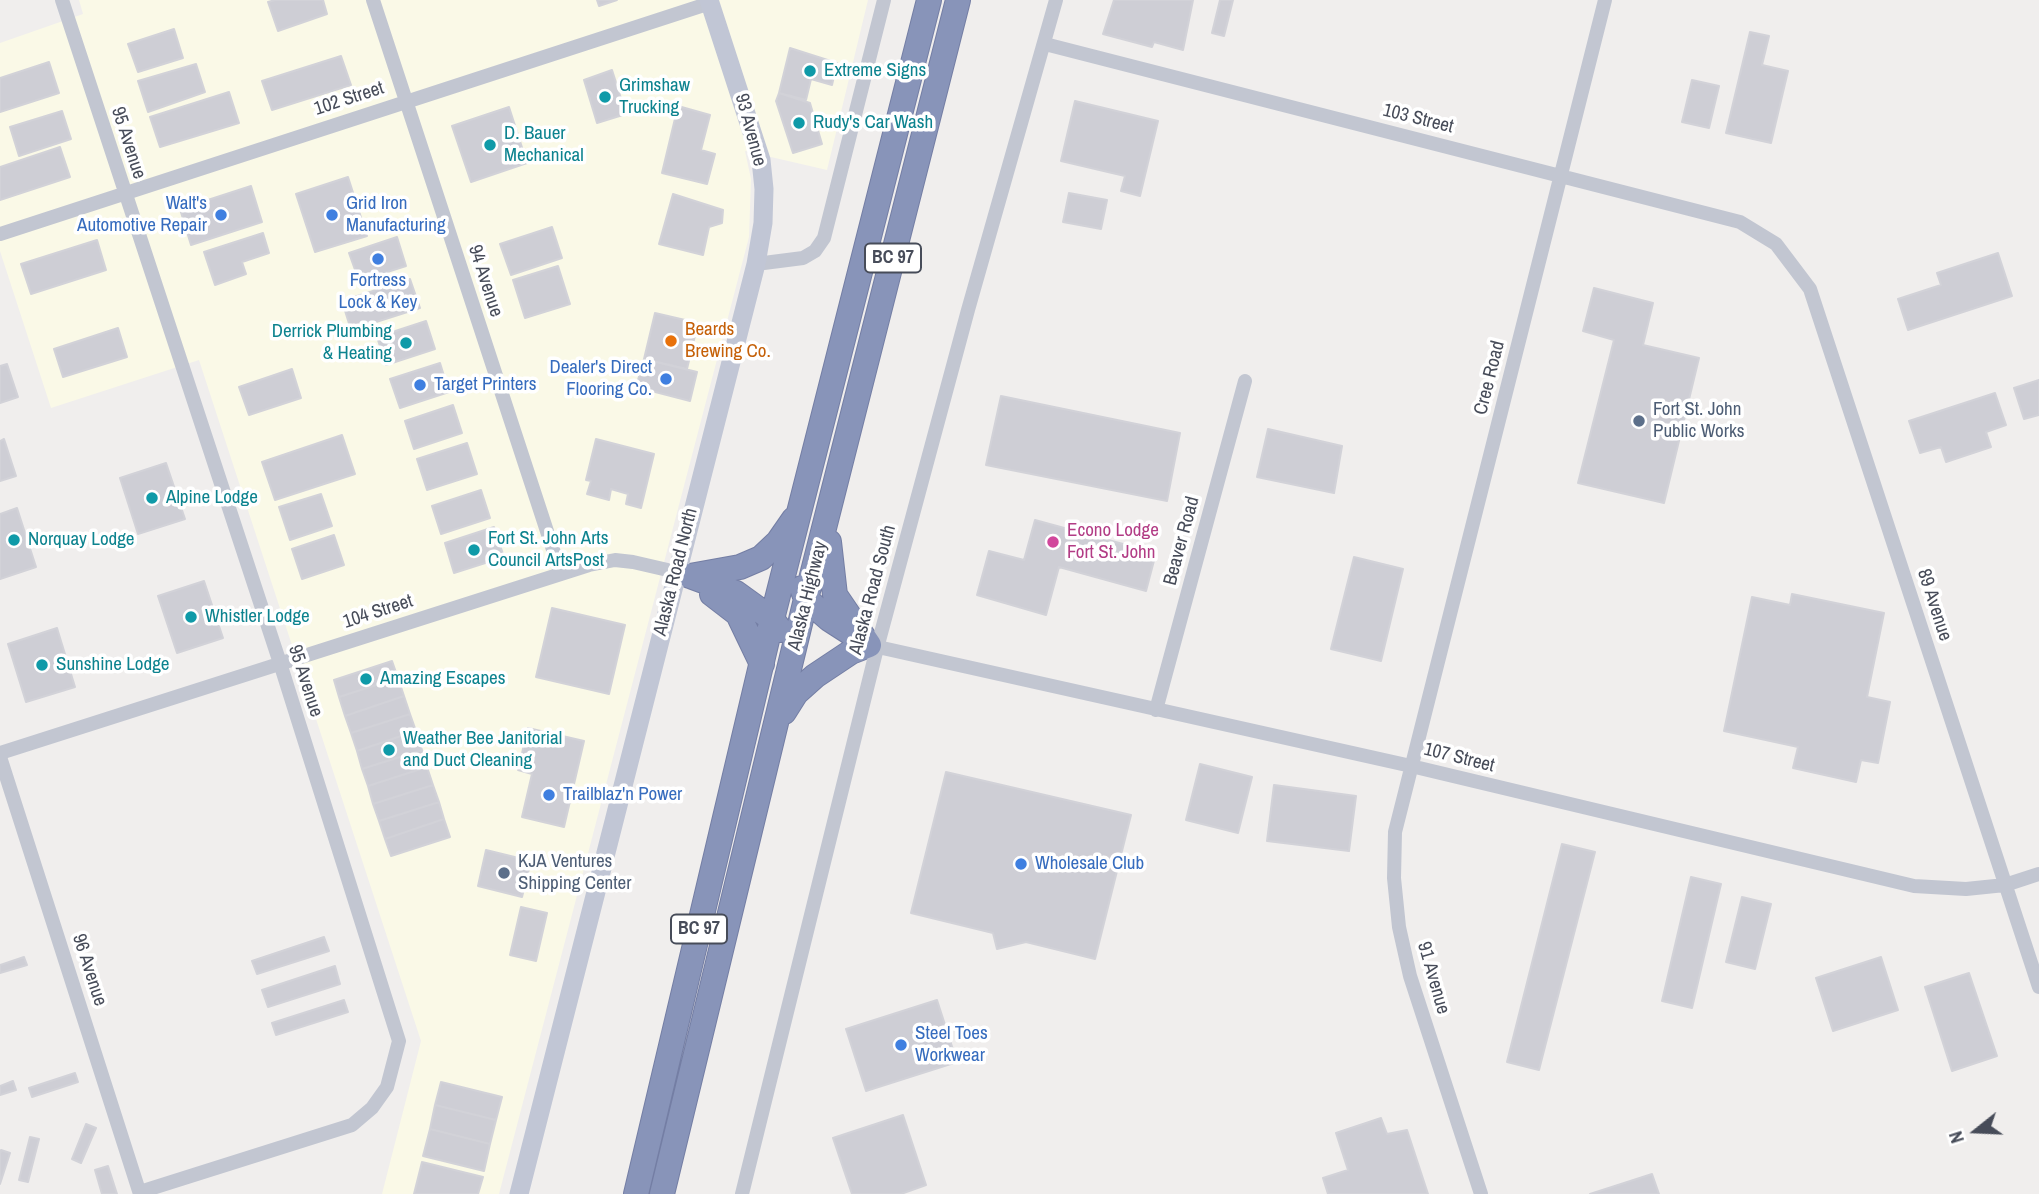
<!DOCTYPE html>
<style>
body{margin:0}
#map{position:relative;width:2039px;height:1194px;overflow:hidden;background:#f0eeed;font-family:"Archivo Narrow",sans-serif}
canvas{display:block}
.north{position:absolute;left:1941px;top:1096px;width:70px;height:70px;-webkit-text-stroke:5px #fff;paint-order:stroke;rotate:252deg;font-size:19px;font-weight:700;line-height:28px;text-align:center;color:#474c59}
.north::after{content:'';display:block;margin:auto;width:24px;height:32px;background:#474c59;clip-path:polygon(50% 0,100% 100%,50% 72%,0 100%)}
</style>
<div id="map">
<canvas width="2039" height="1194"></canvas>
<div class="north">N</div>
</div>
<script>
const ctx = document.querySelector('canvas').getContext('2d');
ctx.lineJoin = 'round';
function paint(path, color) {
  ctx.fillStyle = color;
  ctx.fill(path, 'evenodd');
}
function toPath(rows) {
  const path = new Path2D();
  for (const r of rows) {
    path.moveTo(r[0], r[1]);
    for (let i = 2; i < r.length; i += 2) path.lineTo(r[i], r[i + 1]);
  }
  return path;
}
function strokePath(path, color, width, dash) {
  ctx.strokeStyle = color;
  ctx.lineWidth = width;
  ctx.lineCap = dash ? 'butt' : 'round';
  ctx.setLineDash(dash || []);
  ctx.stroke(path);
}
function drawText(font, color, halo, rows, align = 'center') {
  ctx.font = font + ' "Archivo Narrow",sans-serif';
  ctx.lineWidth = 7;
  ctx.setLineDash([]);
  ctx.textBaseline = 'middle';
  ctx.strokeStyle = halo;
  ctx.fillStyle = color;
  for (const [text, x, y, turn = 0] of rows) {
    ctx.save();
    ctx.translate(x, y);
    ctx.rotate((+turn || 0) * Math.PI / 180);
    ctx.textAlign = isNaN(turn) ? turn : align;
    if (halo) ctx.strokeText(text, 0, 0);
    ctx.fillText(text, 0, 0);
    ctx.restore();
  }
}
const commercial = toPath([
 [79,0,868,0,827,170,745,151,751,179,749,237,499,1194,382,1194,421,1041,199,360,51,408,0,251,0,43,83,14]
]);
const building = toPath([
 [275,0,323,0,327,14,278,31,268,2,275,0],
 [597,0,617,0,599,6,597,0],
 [1114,0,1193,0,1183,50,1154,42,1152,47,1103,34,1114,0],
 [1220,0,1233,0,1224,36,1212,33,1220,0],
 [174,29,183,58,138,72,128,44,174,29],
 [1750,32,1769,36,1762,65,1788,71,1771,143,1726,133,1750,32],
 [790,48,837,63,832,85,811,79,806,100,779,93,790,48],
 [341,56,351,85,272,110,262,81,341,56],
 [49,62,59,93,0,112,0,78,49,62],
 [196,64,205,92,148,112,138,81,196,64],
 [612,70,626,114,597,123,584,80,612,70],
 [1692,80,1719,86,1709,128,1682,122,1692,80],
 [229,92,239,123,160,147,150,117,229,92],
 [779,93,810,103,822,144,793,153,776,101,779,93],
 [1075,101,1158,121,1140,196,1121,191,1125,176,1061,161,1075,101],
 [678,106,710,115,701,150,715,154,707,184,662,173,678,106],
 [509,107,527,163,471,182,452,126,509,107],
 [62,111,71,139,19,156,10,127,62,111],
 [60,147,70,177,0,200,0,167,60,147],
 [348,177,367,236,315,252,296,194,348,177],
 [251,186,262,222,191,245,180,209,251,186],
 [1069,193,1107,200,1101,229,1063,222,1069,193],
 [673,194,723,210,722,223,709,227,703,255,659,244,673,194],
 [552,227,562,258,511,275,500,244,552,227],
 [263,233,269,253,242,262,246,274,215,285,204,252,263,233],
 [397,237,406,266,359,281,349,253,397,237],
 [97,240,106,270,31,294,21,264,97,240],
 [1998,253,2012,296,1908,330,1898,299,1941,285,1937,273,1998,253],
 [558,266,570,304,525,318,513,280,558,266],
 [410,279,420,308,351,330,342,301,410,279],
 [1594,288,1653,303,1643,345,1699,358,1664,503,1578,483,1614,340,1583,331,1594,288],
 [655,313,698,323,687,369,644,359,655,313],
 [426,321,435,349,386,365,377,337,426,321],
 [118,328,127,357,63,377,54,349,118,328],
 [644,359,697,372,690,401,636,387,644,359],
 [440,363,449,392,400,408,390,379,440,363],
 [7,364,18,397,0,403,0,366,7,364],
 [292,369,301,398,249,415,239,387,292,369],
 [2039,380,2039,415,2024,419,2014,388,2039,380],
 [1995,393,2006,425,1986,432,1991,447,1946,462,1941,447,1920,453,1909,421,1995,393],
 [1001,396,1180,433,1167,501,986,465,1001,396],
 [453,405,462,433,414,449,405,421,453,405],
 [1268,429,1342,446,1334,493,1257,477,1268,429],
 [342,435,355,474,275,500,262,462,342,435],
 [4,439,16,476,0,481,0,441,4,439],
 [596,439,654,454,641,508,626,504,628,494,611,489,609,500,587,494,591,481,586,480,596,439],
 [467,443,477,474,427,490,417,459,467,443],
 [166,463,185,519,138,534,120,478,166,463],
 [481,490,490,518,441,534,432,506,481,490],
 [321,494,332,526,290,540,279,507,321,494],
 [17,508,36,567,0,579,0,514,17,508],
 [1035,520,1156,553,1146,591,1059,567,1046,615,977,595,989,551,1024,560,1035,520],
 [494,527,504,557,454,573,445,543,494,527],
 [334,535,344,565,302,579,292,549,334,535],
 [1354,557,1403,569,1381,661,1331,649,1354,557],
 [204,581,223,638,177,653,158,596,204,581],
 [1792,594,1884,613,1867,697,1890,702,1878,763,1861,760,1856,782,1793,768,1798,747,1724,731,1752,597,1790,605,1792,594],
 [552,608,625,625,609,694,536,677,552,608],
 [57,628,75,687,26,702,8,644,57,628],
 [392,661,398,678,339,697,334,680,392,661],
 [398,678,404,696,345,716,339,697,398,678],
 [404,696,410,714,351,733,345,716,404,696],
 [410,714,416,731,357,751,351,733,410,714],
 [528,728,584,741,564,827,522,817,532,774,518,770,528,728],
 [416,731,422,750,362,769,357,751,416,731],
 [422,750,427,767,368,786,362,769,422,750],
 [1200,764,1252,777,1238,833,1186,820,1200,764],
 [427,767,433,785,373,804,368,786,427,767],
 [946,772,1131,815,1095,959,1026,942,997,949,993,933,911,913,946,772],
 [433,785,439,802,379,821,373,804,433,785],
 [1274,785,1356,796,1349,851,1267,841,1274,785],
 [439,802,444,819,385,839,379,821,439,802],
 [444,819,450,837,391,856,385,839,444,819],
 [1562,844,1595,852,1539,1070,1507,1062,1562,844],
 [486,850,531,861,522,897,478,886,486,850],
 [1691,877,1721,884,1692,1008,1662,1001,1691,877],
 [1742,897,1771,904,1755,969,1726,962,1742,897],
 [521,907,547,913,536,961,510,955,521,907],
 [324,937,329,951,257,974,252,961,324,937],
 [24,957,27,965,0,973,0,965,24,957],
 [1881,957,1898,1010,1833,1031,1816,978,1881,957],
 [335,966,340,984,268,1007,262,990,335,966],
 [1969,973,1997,1056,1952,1071,1925,987,1969,973],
 [344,1000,348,1012,276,1035,272,1023,344,1000],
 [937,1000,957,1062,866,1091,846,1029,937,1000],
 [75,1073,78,1082,32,1097,29,1088,75,1073],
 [13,1081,16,1090,0,1095,0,1086,13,1081],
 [441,1082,502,1097,496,1120,435,1105,441,1082],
 [435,1105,496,1120,490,1144,430,1129,435,1105],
 [903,1115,926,1185,901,1194,852,1194,833,1138,903,1115],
 [1381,1118,1387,1134,1407,1130,1428,1194,1328,1194,1323,1178,1348,1170,1336,1133,1381,1118],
 [86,1124,96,1128,81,1163,72,1159,86,1124],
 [430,1129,490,1144,484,1171,423,1156,430,1129],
 [30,1137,39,1139,28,1182,19,1180,30,1137],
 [1,1150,10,1153,0,1184,0,1154,1,1150],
 [422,1162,483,1177,478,1194,414,1194,422,1162],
 [108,1166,117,1194,102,1194,95,1170,108,1166],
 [1652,1174,1659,1194,1590,1194,1652,1174]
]);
const street = toPath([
 [62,0,280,663,399,1041,387,1087,372,1108,352,1125,140,1192],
 [373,0,561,574],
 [1045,44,1740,222,1776,244,1810,289,2039,987],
 [0,234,710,3],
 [756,264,803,258,815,251,824,238,884,0],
 [869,645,1411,766,1914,886,1966,889,2005,885,2039,874],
 [1156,710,1245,381],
 [0,753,589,565,615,560,633,562,685,574],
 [0,757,140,1194],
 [742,1194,877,648,968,310,1056,0],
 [1481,1194,1410,976,1399,927,1394,878,1395,832,1605,0]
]);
const secondary = toPath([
 [519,1194,756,264,763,223,764,189,761,160,709,0]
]);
const highway = toPath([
 [829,542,835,595,869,645],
 [690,576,740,567,761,558,778,542,794,519],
 [690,576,736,593,772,619,780,630],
 [802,588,806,599,829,619,857,637],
 [712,594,738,614,762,664],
 [784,712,796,693,815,676,851,652,869,645],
 [636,1194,772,619,929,0],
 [662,1194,806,599,958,0]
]);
const markers = [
 [810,71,7,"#0f9aa8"],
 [605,97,7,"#0f9aa8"],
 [799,123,7,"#0f9aa8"],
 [490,145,7,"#0f9aa8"],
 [221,215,7,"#3f7fe0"],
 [332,215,7,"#3f7fe0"],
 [378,259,7,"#3f7fe0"],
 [671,341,7,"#e8710a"],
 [406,343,7,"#0f9aa8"],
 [666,379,7,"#3f7fe0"],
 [420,385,7,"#3f7fe0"],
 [1639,421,7,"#5c6f8a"],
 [152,498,7,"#0f9aa8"],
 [14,540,7,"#0f9aa8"],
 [1053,542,7,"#d1479c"],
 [474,550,7,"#0f9aa8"],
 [191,617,7,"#0f9aa8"],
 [42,665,7,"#0f9aa8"],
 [366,679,7,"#0f9aa8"],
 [389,750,7,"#0f9aa8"],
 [549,795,7,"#3f7fe0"],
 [1021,864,7,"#3f7fe0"],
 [504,873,7,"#5c6f8a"],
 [901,1045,7,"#3f7fe0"]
];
const shields = [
 [893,258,56],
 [699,929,56]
];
const shieldNames = [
 ["BC 97",893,258],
 ["BC 97",699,929]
];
const cultureNames = [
 ["Extreme Signs",824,71],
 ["Grimshaw",619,86],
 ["Trucking",619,108],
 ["Rudy's Car Wash",813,123],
 ["D. Bauer",504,134],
 ["Mechanical",504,156],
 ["Derrick Plumbing",392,332,"right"],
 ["& Heating",392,354,"right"],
 ["Alpine Lodge",166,498],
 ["Fort St. John Arts",488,539],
 ["Council ArtsPost",488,561],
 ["Norquay Lodge",28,540],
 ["Whistler Lodge",205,617],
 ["Sunshine Lodge",56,665],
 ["Amazing Escapes",380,679],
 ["Weather Bee Janitorial",403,739],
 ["and Duct Cleaning",403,761]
];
const streetNames = [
 ["102 Street",349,99,-18],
 ["103 Street",1418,119,14],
 ["93 Avenue",750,130,75],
 ["95 Avenue",128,143,72],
 ["94 Avenue",485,281,72],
 ["Cree Road",1490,378,-76],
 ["Beaver Road",1182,541,-75],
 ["Alaska Road North",676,572,-76],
 ["Alaska Road South",873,590,-75],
 ["Alaska Highway",808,596,-76],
 ["89 Avenue",1934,605,72],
 ["104 Street",378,612,-18],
 ["95 Avenue",305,681,72],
 ["107 Street",1459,758,14],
 ["96 Avenue",89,970,72],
 ["91 Avenue",1433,978,74]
];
const shopNames = [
 ["Walt's",207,204,"right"],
 ["Automotive Repair",207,226,"right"],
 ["Grid Iron",346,204],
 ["Manufacturing",346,226],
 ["Fortress",378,281,"center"],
 ["Lock & Key",378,303,"center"],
 ["Dealer's Direct",652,368,"right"],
 ["Flooring Co.",652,390,"right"],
 ["Target Printers",434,385],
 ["Trailblaz'n Power",563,795],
 ["Wholesale Club",1035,864],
 ["Steel Toes",915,1034],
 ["Workwear",915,1056]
];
const foodNames = [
 ["Beards",685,330],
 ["Brewing Co.",685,352]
];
const serviceNames = [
 ["Fort St. John",1653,410],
 ["Public Works",1653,432],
 ["KJA Ventures",518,862],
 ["Shipping Center",518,884]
];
const hotelNames = [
 ["Econo Lodge",1067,531],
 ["Fort St. John",1067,553]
];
paint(commercial, '#faf9e7');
paint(building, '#ceced5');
strokePath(building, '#d2d2d8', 2);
strokePath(highway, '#747ea4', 26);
strokePath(street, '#c2c6d1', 14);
strokePath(secondary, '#c1c6d5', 19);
strokePath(highway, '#8894b9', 24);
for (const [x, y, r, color] of markers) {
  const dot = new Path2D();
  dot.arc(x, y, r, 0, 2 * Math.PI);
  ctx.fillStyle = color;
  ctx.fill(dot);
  strokePath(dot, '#fff', 2.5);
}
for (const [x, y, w] of shields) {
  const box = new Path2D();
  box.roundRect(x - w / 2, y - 14.5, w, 29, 5);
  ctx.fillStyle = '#fff';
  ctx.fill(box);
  strokePath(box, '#474c59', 2);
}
drawText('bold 18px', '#474c59', null, shieldNames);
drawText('19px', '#0d838f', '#fff', cultureNames, 'left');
drawText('19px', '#474c59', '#fff', streetNames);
drawText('19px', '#366cbe', '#fff', shopNames, 'left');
drawText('19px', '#c56008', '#fff', foodNames, 'left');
drawText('19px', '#4e5e75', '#fff', serviceNames, 'left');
drawText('19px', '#b23c85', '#fff', hotelNames, 'left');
</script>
